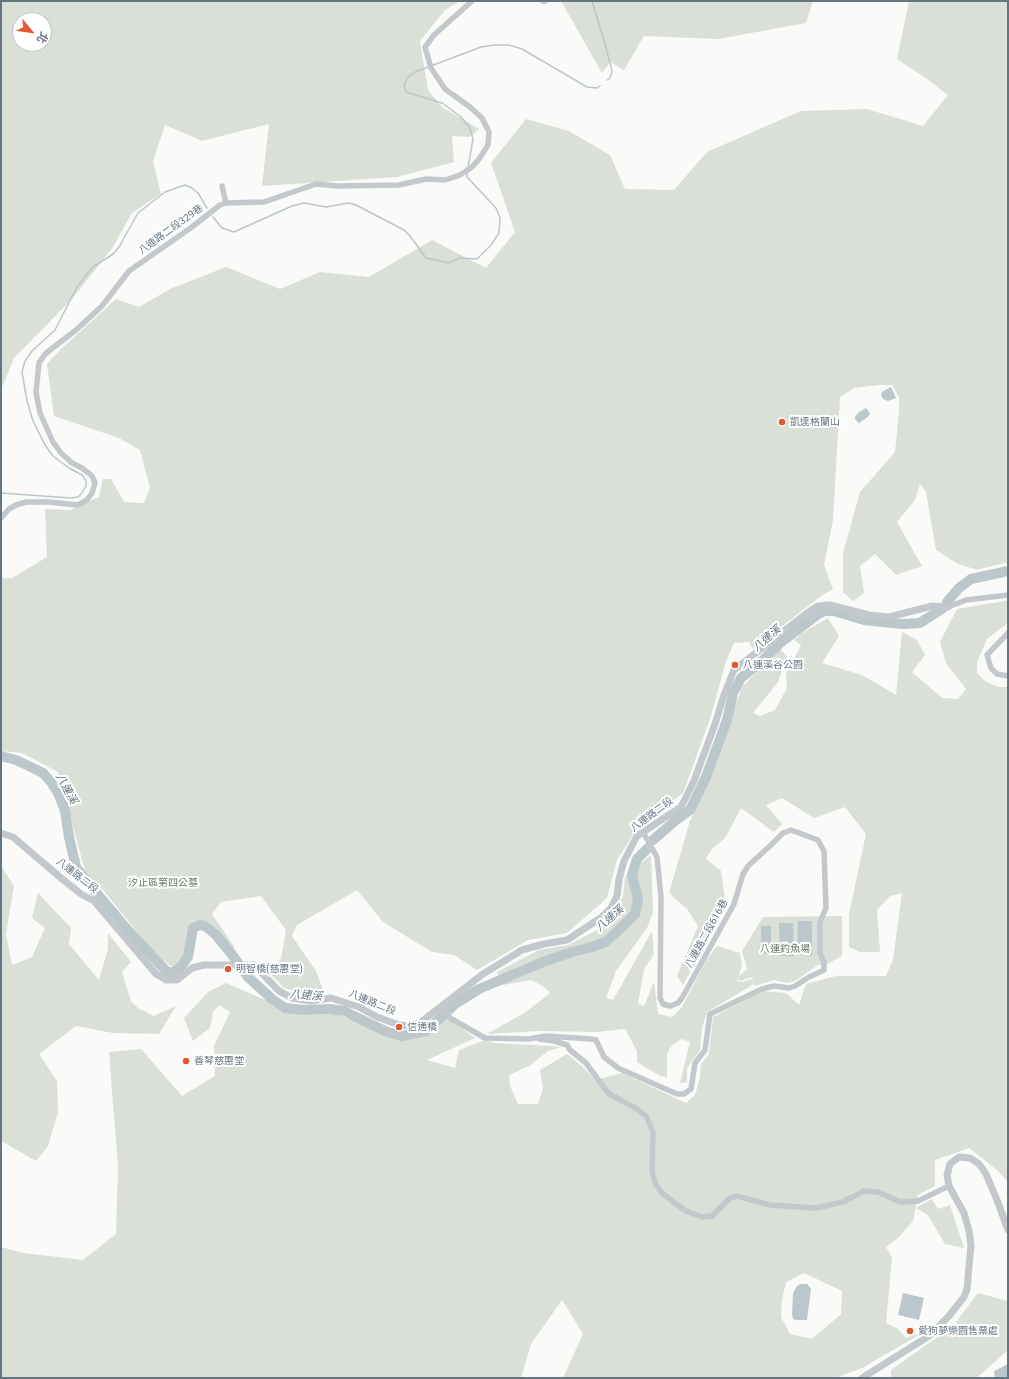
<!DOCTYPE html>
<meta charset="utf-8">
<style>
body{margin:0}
#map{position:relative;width:1009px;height:1379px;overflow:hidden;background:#fafaf8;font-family:Roboto,"Noto Sans TC",sans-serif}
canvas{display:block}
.frame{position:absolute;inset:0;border:2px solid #657683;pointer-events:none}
.north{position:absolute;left:12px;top:12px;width:40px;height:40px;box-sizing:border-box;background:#fff;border:1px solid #c1c8cd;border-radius:50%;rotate:119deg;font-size:11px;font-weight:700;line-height:16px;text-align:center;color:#657683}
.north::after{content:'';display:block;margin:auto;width:14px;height:18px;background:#e4572e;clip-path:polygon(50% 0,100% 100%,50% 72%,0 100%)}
</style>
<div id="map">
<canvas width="1009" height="1379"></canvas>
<div class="frame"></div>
<div class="north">北</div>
</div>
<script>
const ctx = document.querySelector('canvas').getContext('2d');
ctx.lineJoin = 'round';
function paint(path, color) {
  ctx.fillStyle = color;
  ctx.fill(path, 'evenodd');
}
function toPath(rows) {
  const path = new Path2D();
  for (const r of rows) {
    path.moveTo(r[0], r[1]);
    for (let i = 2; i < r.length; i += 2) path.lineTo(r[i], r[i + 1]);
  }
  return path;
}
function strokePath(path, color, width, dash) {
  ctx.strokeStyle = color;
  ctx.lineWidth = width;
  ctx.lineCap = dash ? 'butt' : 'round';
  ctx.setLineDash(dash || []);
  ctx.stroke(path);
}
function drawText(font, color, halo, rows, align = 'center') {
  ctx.font = font + ' Roboto,"Noto Sans TC",sans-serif';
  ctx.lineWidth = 4;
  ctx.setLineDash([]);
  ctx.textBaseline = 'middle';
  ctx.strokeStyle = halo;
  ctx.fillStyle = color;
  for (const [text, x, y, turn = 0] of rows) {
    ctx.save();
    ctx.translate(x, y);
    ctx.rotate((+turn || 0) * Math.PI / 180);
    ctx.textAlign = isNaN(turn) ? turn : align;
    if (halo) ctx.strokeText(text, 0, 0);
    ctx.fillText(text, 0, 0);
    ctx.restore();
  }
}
const green = toPath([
 [1,1,460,1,445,10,420,41,428,90,442,107,479,129,469,137,452,136,454,162,397,177,262,186,269,124,202,141,165,125,153,161,161,194,132,213,113,247,72,299,14,358,1,390],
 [20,20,44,20,44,44,20,44],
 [561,1,813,1,806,23,718,39,644,36,624,70,610,62,602,73],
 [909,1,1008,1,1008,562,977,570,956,563,936,550,926,492,920,484,915,500,897,522,922,566,896,575,875,554,860,566,864,593,853,601,843,592,843,553,860,492,895,452,899,411,899,397,892,385,879,385,854,388,840,397,833,520,824,565,833,589,821,596,753,649,749,642,734,643,726,661,710,719,683,793,637,829,617,860,607,898,567,933,528,940,477,970,454,955,432,952,383,922,357,890,297,925,292,936,316,971,322,987,320,996,284,988,267,970,281,959,286,930,261,896,221,902,212,914,235,948,232,949,208,922,199,921,193,931,188,959,181,966,171,966,157,956,103,890,86,874,58,772,22,753,1,751,1,578,12,578,47,557,45,509,70,510,99,497,103,479,111,479,124,502,144,503,150,488,140,450,119,438,54,416,47,364,60,350,116,299,139,307,170,289,226,267,280,289,320,272,369,277,432,240,486,268,515,232,491,163,526,119,569,131,610,155,625,189,674,190,707,152,801,111,867,109,923,126,948,95,927,79,897,59],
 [1008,600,1008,623,987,639,977,662,977,673,986,682,999,687,1008,687,1008,1182,997,1170,969,1148,935,1160,935,1186,918,1195,913,1221,899,1237,886,1247,892,1258,886,1323,898,1329,906,1338,926,1331,862,1368,835,1378,563,1378,583,1334,562,1300,531,1344,521,1378,1,1378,1,1247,23,1253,83,1260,116,1234,118,1167,109,1052,141,1049,182,1096,215,1076,214,1046,230,1012,219,1005,213,1012,210,1028,193,1041,184,1018,208,992,226,983,300,1015,337,1014,391,1036,426,1036,447,1018,475,1038,427,1060,455,1068,459,1050,485,1040,495,1043,550,1046,561,1047,548,1051,529,1066,509,1075,510,1086,518,1104,538,1104,543,1089,540,1070,567,1054,584,1068,595,1080,622,1073,686,1103,695,1095,700,1077,701,1064,709,1054,713,1017,763,991,786,993,799,1005,806,984,836,976,886,976,893,960,902,893,890,896,877,910,880,952,860,952,849,947,849,914,866,834,845,807,814,818,782,798,766,805,782,824,774,832,741,808,725,838,712,849,706,859,721,871,726,907,683,985,677,976,698,926,687,909,669,893,690,821,708,779,742,687,780,649,787,657,778,682,753,713,760,716,775,710,787,688,786,675,801,645,794,640,802,633,828,618,839,636,822,663,862,675,896,695,902,632,917,640,925,655,912,672,942,698,958,699,966,689,946,663,940,642,957,609,999,602],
 [804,1273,842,1291,841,1314,812,1339,790,1334,781,1317,782,1300,786,1282],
 [651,855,653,912,647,928,616,971,606,998,613,1000,652,931,654,954,644,969,638,1004,644,1006,654,982,658,1014,672,1017,682,1007,706,961,717,946,740,953,742,965,737,981,742,982,752,979,754,982,752,977,741,981,738,980,739,976,747,969,742,951,763,917,842,916,842,956,829,963,818,965,795,981,787,983,774,980,755,986,754,984,707,1012,702,1028,700,1050,687,1068,687,1082,680,1083,690,1042,682,1039,672,1045,667,1054,667,1077,660,1076,637,1062,637,1051,625,1029,597,1032,538,1031,487,1034,526,1012,550,993,543,986,531,980,503,985,497,972,539,950,568,945,601,928,623,897,625,877],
 [1,866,14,886,6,934,12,965,32,957,45,928,32,918,38,893,71,928,69,944,99,980,108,949,108,933,131,962,122,972,131,1001,138,1008,154,1016,176,1006,159,1034,113,1033,76,1026,39,1054,57,1081,58,1112,48,1146,36,1161,1,1141],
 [932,1199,938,1209,950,1205,964,1248,945,1244,928,1215,916,1208],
 [978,1293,1008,1301,1008,1350,979,1376,979,1378,891,1378,891,1370,954,1325]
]);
const water = toPath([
 [891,387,896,398,888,401,883,399,881,395,882,392],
 [866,408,870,413,869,416,859,423,855,419,855,417,859,412],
 [798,921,812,921,812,955,797,955],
 [779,923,793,923,794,956,780,956],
 [761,926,771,926,771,954,761,954],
 [800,1284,807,1284,811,1289,807,1320,796,1320,793,1319,792,1314,793,1293,797,1286],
 [903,1293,924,1298,919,1320,898,1315],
 [1008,1364,1008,1378,995,1378,994,1371]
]);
const stream = toPath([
 [592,1,605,44,612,71,610,78,607,80],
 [468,167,473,139,470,128,461,117,442,103,406,92,404,85,407,78,415,72,481,47,494,45,509,45,522,49,587,87,597,88,600,86],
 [213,217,222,228,234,232,292,206,304,203,326,207,349,203,356,205,404,230,410,236,426,258,449,263,460,258,477,259,491,245,499,233,500,218,496,208,467,177,467,173],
 [1,493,71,498,78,497,82,493,86,486,86,481,82,475,69,468,53,456,45,445,33,421,27,401,22,372,25,361,32,351,55,330,77,287,93,267,113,254,119,247,138,213,165,192,185,185,192,188,198,193,207,208]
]);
const river = toPath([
 [947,602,959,588,971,579,1008,571],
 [1,756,16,760,31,767,43,773,51,782,59,795,65,811,69,837,76,867,88,883,126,928,166,971,172,973,181,967,188,957,193,928,200,925,205,926,216,935,233,956,248,977,272,999,285,1008,303,1010,329,1009,345,1011,354,1016,385,1031,402,1036,426,1031,455,1004,479,989,543,962,572,952,592,947,607,941,635,914,638,899,632,875,637,859,648,848],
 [653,840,676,820,690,810,706,777,727,720,733,693,741,678,761,662,780,643,817,615,824,611,834,611,864,620,902,624,920,623,943,608]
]);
const minor = toPath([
 [543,1,545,1],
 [222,186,226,203],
 [1,518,9,509,16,505,26,502,48,502,78,505,87,500,92,493,95,483,92,476,82,468,72,463,61,453,53,442,40,413,36,392,39,363,45,354,76,330,102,306,129,271,192,227,220,205,226,203,264,202,316,184,337,186,399,185,426,179,445,180,460,175,472,167,479,159,488,145,489,132,482,118,470,107,445,89,431,68,425,47,434,35,472,1],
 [948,607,966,600,1008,595],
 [1008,633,987,655,991,668,997,674,1008,676],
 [441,1007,450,1018,485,1038,529,1039,546,1036,592,1039,596,1040,604,1057,618,1068,677,1094,684,1094,691,1089,695,1063,705,1050,710,1014,762,989,774,986,789,988,795,986,809,977,824,970,824,962,820,953,820,922,826,908,824,851,818,840,791,830,783,833,771,845,748,866,743,874,734,904,682,998,678,1003,670,1006,663,1004,660,998,661,897,657,857,643,832],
 [539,1039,554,1041,567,1045,570,1050,586,1063,608,1093,637,1109,646,1116,653,1132,652,1171,655,1183,662,1193,684,1210,702,1217,712,1216,730,1198,737,1196,770,1205,816,1208,843,1202,864,1191,878,1192,900,1202,918,1201,949,1186]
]);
const tertiary = toPath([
 [1,833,13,837,61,878,81,894,94,901,156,974,166,980,177,980,192,968,204,965,254,965,279,991,292,998,310,1001,331,998,359,1007,377,1017,399,1025,409,1026,421,1022,483,974,522,950,544,944,567,940,602,917,611,908,617,896,619,879,624,861,637,836,681,807,694,781,715,724,724,695,734,670,793,624,807,613,818,606,830,605,869,615,889,617,932,606,948,607],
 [862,1378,929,1336,949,1316,964,1297,967,1289,971,1245,969,1231,964,1213,949,1186,947,1175,950,1164,959,1157,970,1158,979,1164,986,1174,997,1200,1008,1230]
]);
const markers = [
 [782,422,4,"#e4572e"],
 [735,665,4,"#e4572e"],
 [228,969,4,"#e4572e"],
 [399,1027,4,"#e4572e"],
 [186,1061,4,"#e4572e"],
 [910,1331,4,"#e4572e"]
];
const streetNames = [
 ["八連路二段329巷",171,230,-36],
 ["八連路二段",652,815,-37],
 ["八連路二段",77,876,38],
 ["八連路二段616巷",707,934,-61],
 ["八連路二段",372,1003,22]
];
const poiNames = [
 ["凱達格蘭山",790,422],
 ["八連溪谷公園",743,665],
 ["明智橋(慈惠堂)",236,969],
 ["信通橋",407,1027],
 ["善琴慈惠堂",194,1061],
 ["愛狗夢樂園售票處",918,1331]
];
const parkNames = [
 ["汐止區第四公墓",163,883],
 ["八連釣魚場",785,949]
];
const waterNames = [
 ["八連溪",767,639,-40],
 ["八連溪",66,789,62],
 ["八連溪",610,919,-41],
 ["八連溪",306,996,4]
];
paint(green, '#dadfd7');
paint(water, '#bbc7cb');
strokePath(stream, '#bbc7cb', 1.5);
strokePath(river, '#bbc7cb', 10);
strokePath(minor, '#c3c8cc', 5.5);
strokePath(tertiary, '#c3c8cc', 7);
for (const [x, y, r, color] of markers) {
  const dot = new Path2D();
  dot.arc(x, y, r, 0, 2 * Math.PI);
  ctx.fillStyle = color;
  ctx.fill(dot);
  strokePath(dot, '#fff', 1.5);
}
drawText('10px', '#657683', '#fff', streetNames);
drawText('10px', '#657683', '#fff', poiNames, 'left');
drawText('10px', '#687a64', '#fff', parkNames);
drawText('italic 11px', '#60757c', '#fff', waterNames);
</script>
